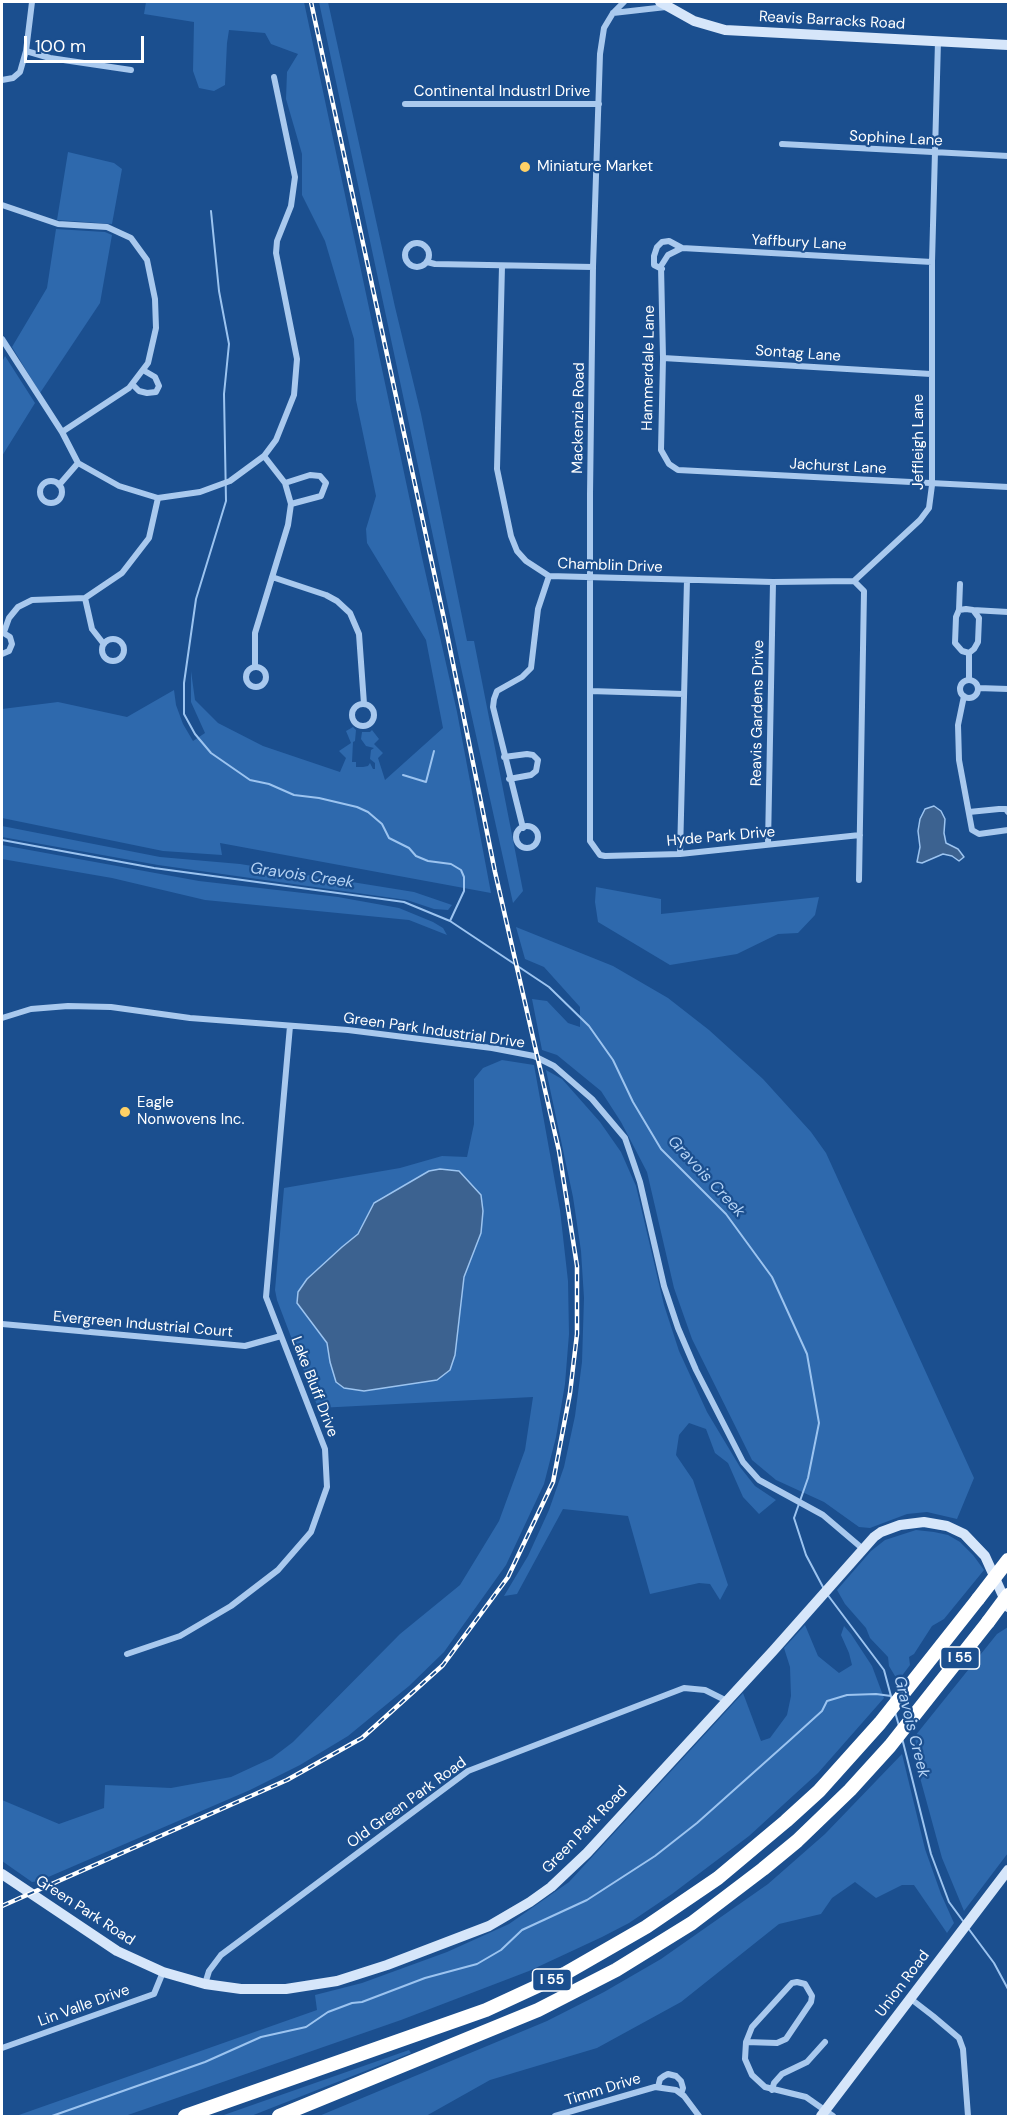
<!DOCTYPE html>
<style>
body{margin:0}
#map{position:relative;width:1010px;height:2118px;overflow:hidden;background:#1b4f8f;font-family:"DM Sans",sans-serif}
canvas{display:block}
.frame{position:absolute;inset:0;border:3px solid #fff;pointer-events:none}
.scale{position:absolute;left:24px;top:36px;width:120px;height:27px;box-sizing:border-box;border:3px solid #fff;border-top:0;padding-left:8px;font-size:18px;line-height:21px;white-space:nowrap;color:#fff;-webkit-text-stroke:4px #1b4f8f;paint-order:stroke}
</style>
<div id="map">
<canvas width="1010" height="2118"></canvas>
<div class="frame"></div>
<div class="scale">100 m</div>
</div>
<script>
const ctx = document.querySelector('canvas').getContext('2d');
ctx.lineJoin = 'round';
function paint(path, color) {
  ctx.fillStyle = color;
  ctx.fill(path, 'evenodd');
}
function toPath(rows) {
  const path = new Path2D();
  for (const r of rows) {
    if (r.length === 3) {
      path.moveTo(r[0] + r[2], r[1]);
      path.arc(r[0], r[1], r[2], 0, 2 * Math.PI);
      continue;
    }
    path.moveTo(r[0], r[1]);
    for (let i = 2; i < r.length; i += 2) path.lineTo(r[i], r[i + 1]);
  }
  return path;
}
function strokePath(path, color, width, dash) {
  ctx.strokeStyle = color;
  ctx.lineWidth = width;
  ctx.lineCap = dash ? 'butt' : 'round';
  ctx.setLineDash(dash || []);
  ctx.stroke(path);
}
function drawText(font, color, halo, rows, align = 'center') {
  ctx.font = font + ' "DM Sans",sans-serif';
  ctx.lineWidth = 4.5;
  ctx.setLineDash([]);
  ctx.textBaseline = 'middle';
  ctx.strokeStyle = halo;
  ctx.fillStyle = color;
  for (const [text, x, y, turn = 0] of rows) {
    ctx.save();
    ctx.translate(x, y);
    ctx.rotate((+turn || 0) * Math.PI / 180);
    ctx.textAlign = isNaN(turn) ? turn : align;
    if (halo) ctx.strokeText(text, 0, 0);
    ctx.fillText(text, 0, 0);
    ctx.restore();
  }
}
const green = toPath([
 [146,2,304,2,423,562,457,712,491,893,220,843,222,855,163,851,2,818,2,709,58,702,127,717,174,690,176,705,183,724,193,741,205,733,191,702,191,671,195,700,218,723,263,746,340,772,346,758,339,751,351,743,346,731,353,727,356,730,355,741,353,742,352,762,356,762,356,767,363,767,368,766,370,763,373,769,375,769,375,763,370,759,371,750,374,748,366,746,361,739,362,732,370,732,372,730,379,739,374,744,383,753,378,758,385,780,443,728,426,640,367,543,366,529,376,496,356,400,354,339,325,241,302,195,302,154,286,99,287,72,298,54,271,44,265,33,229,30,227,43,225,85,214,91,199,88,193,71,194,22,144,14],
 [319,2,328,2,395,307,421,414,467,641,474,641,523,891,513,903,462,672],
 [68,152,114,163,122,169,112,224,57,220],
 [56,229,105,232,112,235,100,303,40,393,12,347,47,288],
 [5,356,35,403,2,456,2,362],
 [2,826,160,857,240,864,414,892,452,905,448,910,434,909,407,900,158,865,2,837],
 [2,845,199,881,338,897,399,908,433,922,443,928,447,935,409,920,205,900,112,878,2,859],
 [596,887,661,899,661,914,819,897,815,915,798,933,778,934,737,954,670,965,598,922,595,902],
 [516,927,613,966,668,998,709,1030,763,1079,811,1132,826,1153,974,1478,957,1519,927,1512,907,1514,870,1528,859,1527,824,1502,776,1480,752,1460,692,1339,674,1288,647,1172,621,1122,601,1091,557,1055,542,1050,532,999,547,1001,568,1023,580,1027,580,1007,544,967,525,959],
 [502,1060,534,1065,560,1210,568,1281,569,1334,565,1384,556,1437,544,1484,506,1565,444,1652,409,1686,348,1736,300,1765,250,1790,39,1881,32,1882,2,1861,2,1800,59,1824,104,1808,105,1785,171,1788,231,1777,272,1758,293,1742,400,1634,460,1585,499,1521,525,1450,533,1397,318,1408,277,1300,275,1290,284,1188,400,1168,442,1156,467,1157,474,1124,474,1079,483,1068],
 [459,1171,481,1195,481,1233,464,1277,455,1355,330,1362,327,1343,332,1256,358,1234,374,1202,384,1196,414,1180],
 [546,1070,562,1079,600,1122,621,1152,636,1186,664,1305,679,1351,707,1412,740,1467,755,1486,776,1500,759,1514,743,1497,728,1463,715,1453,706,1429,689,1423,679,1435,676,1455,693,1480,728,1585,720,1600,710,1584,699,1583,650,1594,628,1516,563,1509,517,1594,504,1596,528,1556,549,1510,564,1467,575,1416,582,1362,584,1298,581,1251,573,1197],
 [916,1530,934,1532,948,1535,960,1542,973,1555,984,1570,944,1619,932,1626,914,1654,909,1657,910,1665,898,1681,889,1666,888,1657,870,1638,866,1628,845,1604,837,1590,871,1551,885,1540],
 [805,1625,818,1656,839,1673,852,1665,849,1653,841,1635,844,1626,851,1634,872,1666,884,1698,818,1773,749,1836,672,1894,629,1923,602,1937,529,1971,401,2020,125,2116,16,2116,317,2010,315,1995,362,1983,447,1952,509,1924,569,1882,743,1693,761,1741,770,1738,787,1715,791,1696,790,1667,784,1648],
 [1008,1627,1008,1853,964,1911,942,1858,919,1774,915,1736,997,1634],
 [902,1754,925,1849,941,1894,954,1923,947,1933,914,1885,902,1885,876,1898,855,1882,832,1898,821,1914,779,1924,681,2002,597,2048,490,2080,426,2116,319,2116,547,2021,604,1992,661,1959,768,1884,825,1834],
 [409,2050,411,2053,251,2116,221,2116]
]);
const water = toPath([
 [934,806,941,811,945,819,944,833,946,843,958,849,964,857,959,861,952,856,943,854,922,863,917,862,920,847,918,831,920,819,925,809,934,806],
 [440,1169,459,1171,481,1195,483,1211,481,1233,464,1277,455,1355,450,1370,437,1380,364,1391,344,1388,336,1382,330,1362,327,1343,297,1303,298,1292,307,1279,342,1247,358,1234,374,1203,429,1171,440,1169]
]);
const stream = toPath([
 [211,211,219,291,229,344,224,394,226,501,196,599,184,683,184,714,195,734,211,753,250,780,269,784,294,795,319,798,357,807,368,812,382,824,389,838,409,848,416,856,428,861,451,864,461,870,464,877,464,891,450,921],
 [403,775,426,782,434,751],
 [2,840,154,868,404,902,450,921,549,987,589,1026,613,1060,633,1102,661,1149,726,1214,772,1277,807,1354,819,1423,808,1478,794,1518,806,1555,824,1589],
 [827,1594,884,1670,892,1700],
 [895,1712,899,1726],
 [902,1738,931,1854,949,1902,963,1921],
 [968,1928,994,1963,1008,1989],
 [52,2116,205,2062,261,2037,306,2027,328,2012,352,2003,362,2002,425,1978,477,1964,501,1950,522,1930,587,1900,655,1856,697,1823,790,1740,822,1711,827,1701,847,1695,876,1694,891,1696]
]);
const street = toPath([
 [624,2,613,13,604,28,600,54,593,267,590,494,590,841,600,855,605,856,680,854,860,835],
 [613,13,666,7],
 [26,51,50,58,131,70],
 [2,80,13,78,20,72,26,51,32,2],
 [405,104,599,104],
 [782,144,1008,156],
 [2,205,58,224,107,227,131,238,147,260,155,299,156,328,148,363,129,388,62,432],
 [417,255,12],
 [427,262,435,264,593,267],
 [932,262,682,248,668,255,661,266,663,358,661,450,669,464,678,470,1008,487],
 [502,266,497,469,511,536,517,551,526,561,549,576,773,582,854,581],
 [662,269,654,265,654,256,657,247,662,242,669,241,682,248],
 [2,339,62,432,78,463,119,486,158,498,200,492,230,481,264,456,276,440,294,395,297,359,276,253,277,241,291,206,295,177,274,77],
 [663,358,931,374],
 [132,384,139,391,147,393,156,392,159,386,155,377,143,370],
 [51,492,11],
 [285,483,310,475,320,476,326,483,321,496,291,504],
 [59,485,78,463],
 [272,577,326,595,337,601,350,613,359,634,364,704],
 [85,598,92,629,103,643],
 [959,610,960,584],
 [973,610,1008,612],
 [4,632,9,618,18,607,32,600,85,598,122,573,149,538,158,498],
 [113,650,11],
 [2,654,9,651,12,644,10,637,2,632],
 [256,677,10],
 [255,667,255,633,288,525,291,504,285,483,264,456],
 [969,689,9],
 [969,680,969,653,962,651,955,643,956,617,959,610,966,609,973,610,979,618,978,642,974,649,969,653],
 [978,688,1008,689],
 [590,691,684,694],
 [964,696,958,725,959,760,972,830,979,834,1008,830],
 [363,715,11],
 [504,757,527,754,533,755,538,760,536,771,531,775,509,779],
 [969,812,999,809,1006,809,1008,812],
 [527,837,11],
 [523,828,493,707,494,699,497,691,522,677,531,668,538,609,549,576],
 [768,844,773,582],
 [680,854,687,580],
 [859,880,864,591,854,581,920,520,929,508,932,485,932,262,938,41],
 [2,1018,31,1009,68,1006,111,1007,190,1018,348,1030,492,1048,534,1056,554,1066,592,1099,625,1138,640,1182,664,1286,678,1328,696,1370,743,1462,759,1480,823,1515,863,1549],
 [2,1324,245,1346,281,1336],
 [127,1654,180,1636,231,1606,278,1570,311,1532,327,1487,325,1449,266,1297,290,1026],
 [205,1984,209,1971,221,1955,468,1771,684,1688,705,1690,727,1701],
 [911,1999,933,2016,959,2038,963,2049,968,2116],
 [746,2042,777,2043,786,2039,811,2002,812,1996,805,1984,797,1982,792,1983,752,2027,746,2042,745,2059,752,2075,765,2087,806,2097,833,2116],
 [2,2048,154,1994,163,1972],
 [658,2087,660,2079,664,2076,668,2074,676,2076,681,2081,683,2088,681,2094],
 [772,2090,774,2083,782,2074,807,2062,825,2042],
 [555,2116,655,2087,676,2090,684,2096,699,2116]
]);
const secondary = toPath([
 [660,2,694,21,725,30,1008,45],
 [2,1874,117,1951,163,1972,205,1984,241,1989,286,1989,337,1981,387,1965,489,1926,530,1902,551,1887,587,1853,773,1651,874,1537,881,1532,900,1525,924,1522,947,1526,964,1534,985,1556,1008,1607],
 [821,2116,1008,1870]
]);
const highway = toPath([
 [185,2116,486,2010,566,1973,646,1927,718,1878,786,1821,819,1791,880,1723,978,1599],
 [279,2116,538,2010,616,1970,692,1923,763,1869,797,1841,850,1790,890,1746,988,1622]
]);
const rail = toPath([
 [2,1906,287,1780,362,1738,443,1665,508,1577,553,1482,570,1393,577,1334,577,1266,559,1151,495,872,444,619,311,2]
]);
const highwayBridge = toPath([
 [978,1599,1008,1560],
 [988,1622,1008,1595]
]);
const markers = [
 [525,167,6,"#ffd166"],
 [125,1112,6,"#ffd166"]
];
const shields = [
 [960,1658,39],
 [552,1980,39]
];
const shieldNames = [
 ["I 55",960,1658],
 ["I 55",552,1980]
];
const streetNames = [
 ["Reavis Barracks Road",832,21,3],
 ["Continental Industrl Drive",502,92],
 ["Sophine Lane",896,139,3],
 ["Yaffbury Lane",799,243,3],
 ["Sontag Lane",798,354,4],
 ["Hammerdale Lane",649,368,-89],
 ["Mackenzie Road",579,418,-89],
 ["Jeffleigh Lane",919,442,-90],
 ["Jachurst Lane",838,467,3],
 ["Chamblin Drive",610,566,2],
 ["Reavis Gardens Drive",758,713,-89],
 ["Hyde Park Drive",721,837,-5],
 ["Green Park Industrial Drive",434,1031,8],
 ["Evergreen Industrial Court",143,1325,5],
 ["Lake Bluff Drive",314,1387,69],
 ["Old Green Park Road",407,1803,-36],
 ["Green Park Road",585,1830,-46],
 ["Green Park Road",85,1911,33],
 ["Union Road",903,1984,-53],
 ["Lin Valle Drive",84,2006,-20],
 ["Timm Drive",603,2090,-17]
];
const poiNames = [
 ["Miniature Market",537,167],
 ["Eagle",137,1103],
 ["Nonwovens Inc.",137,1120]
];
const waterNames = [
 ["Gravois Creek",302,876,8],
 ["Gravois Creek",706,1177,47],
 ["Gravois Creek",911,1727,76]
];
paint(green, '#2e69ad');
paint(water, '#3c6290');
strokePath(water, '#9cc4f0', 1.5);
strokePath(stream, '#9cc4f0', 2);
strokePath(street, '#a9c9ee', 6);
strokePath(secondary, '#d6e6fa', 10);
strokePath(highway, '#fff', 14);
strokePath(rail, '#fff', 4.5);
strokePath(rail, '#1b4f8f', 2, [7]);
strokePath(highwayBridge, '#fff', 14);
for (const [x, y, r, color] of markers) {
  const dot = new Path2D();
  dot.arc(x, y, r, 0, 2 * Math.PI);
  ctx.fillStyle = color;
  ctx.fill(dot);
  strokePath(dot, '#1b4f8f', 2);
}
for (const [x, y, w] of shields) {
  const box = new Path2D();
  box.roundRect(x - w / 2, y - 11, w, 22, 4.5);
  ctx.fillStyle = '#1b4f8f';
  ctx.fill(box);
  strokePath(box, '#fff', 1.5);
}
drawText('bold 14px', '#fff', null, shieldNames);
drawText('15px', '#fff', '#1b4f8f', streetNames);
drawText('15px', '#fff', '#1b4f8f', poiNames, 'left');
drawText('italic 16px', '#b5d3f5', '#1b4f8f', waterNames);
</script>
